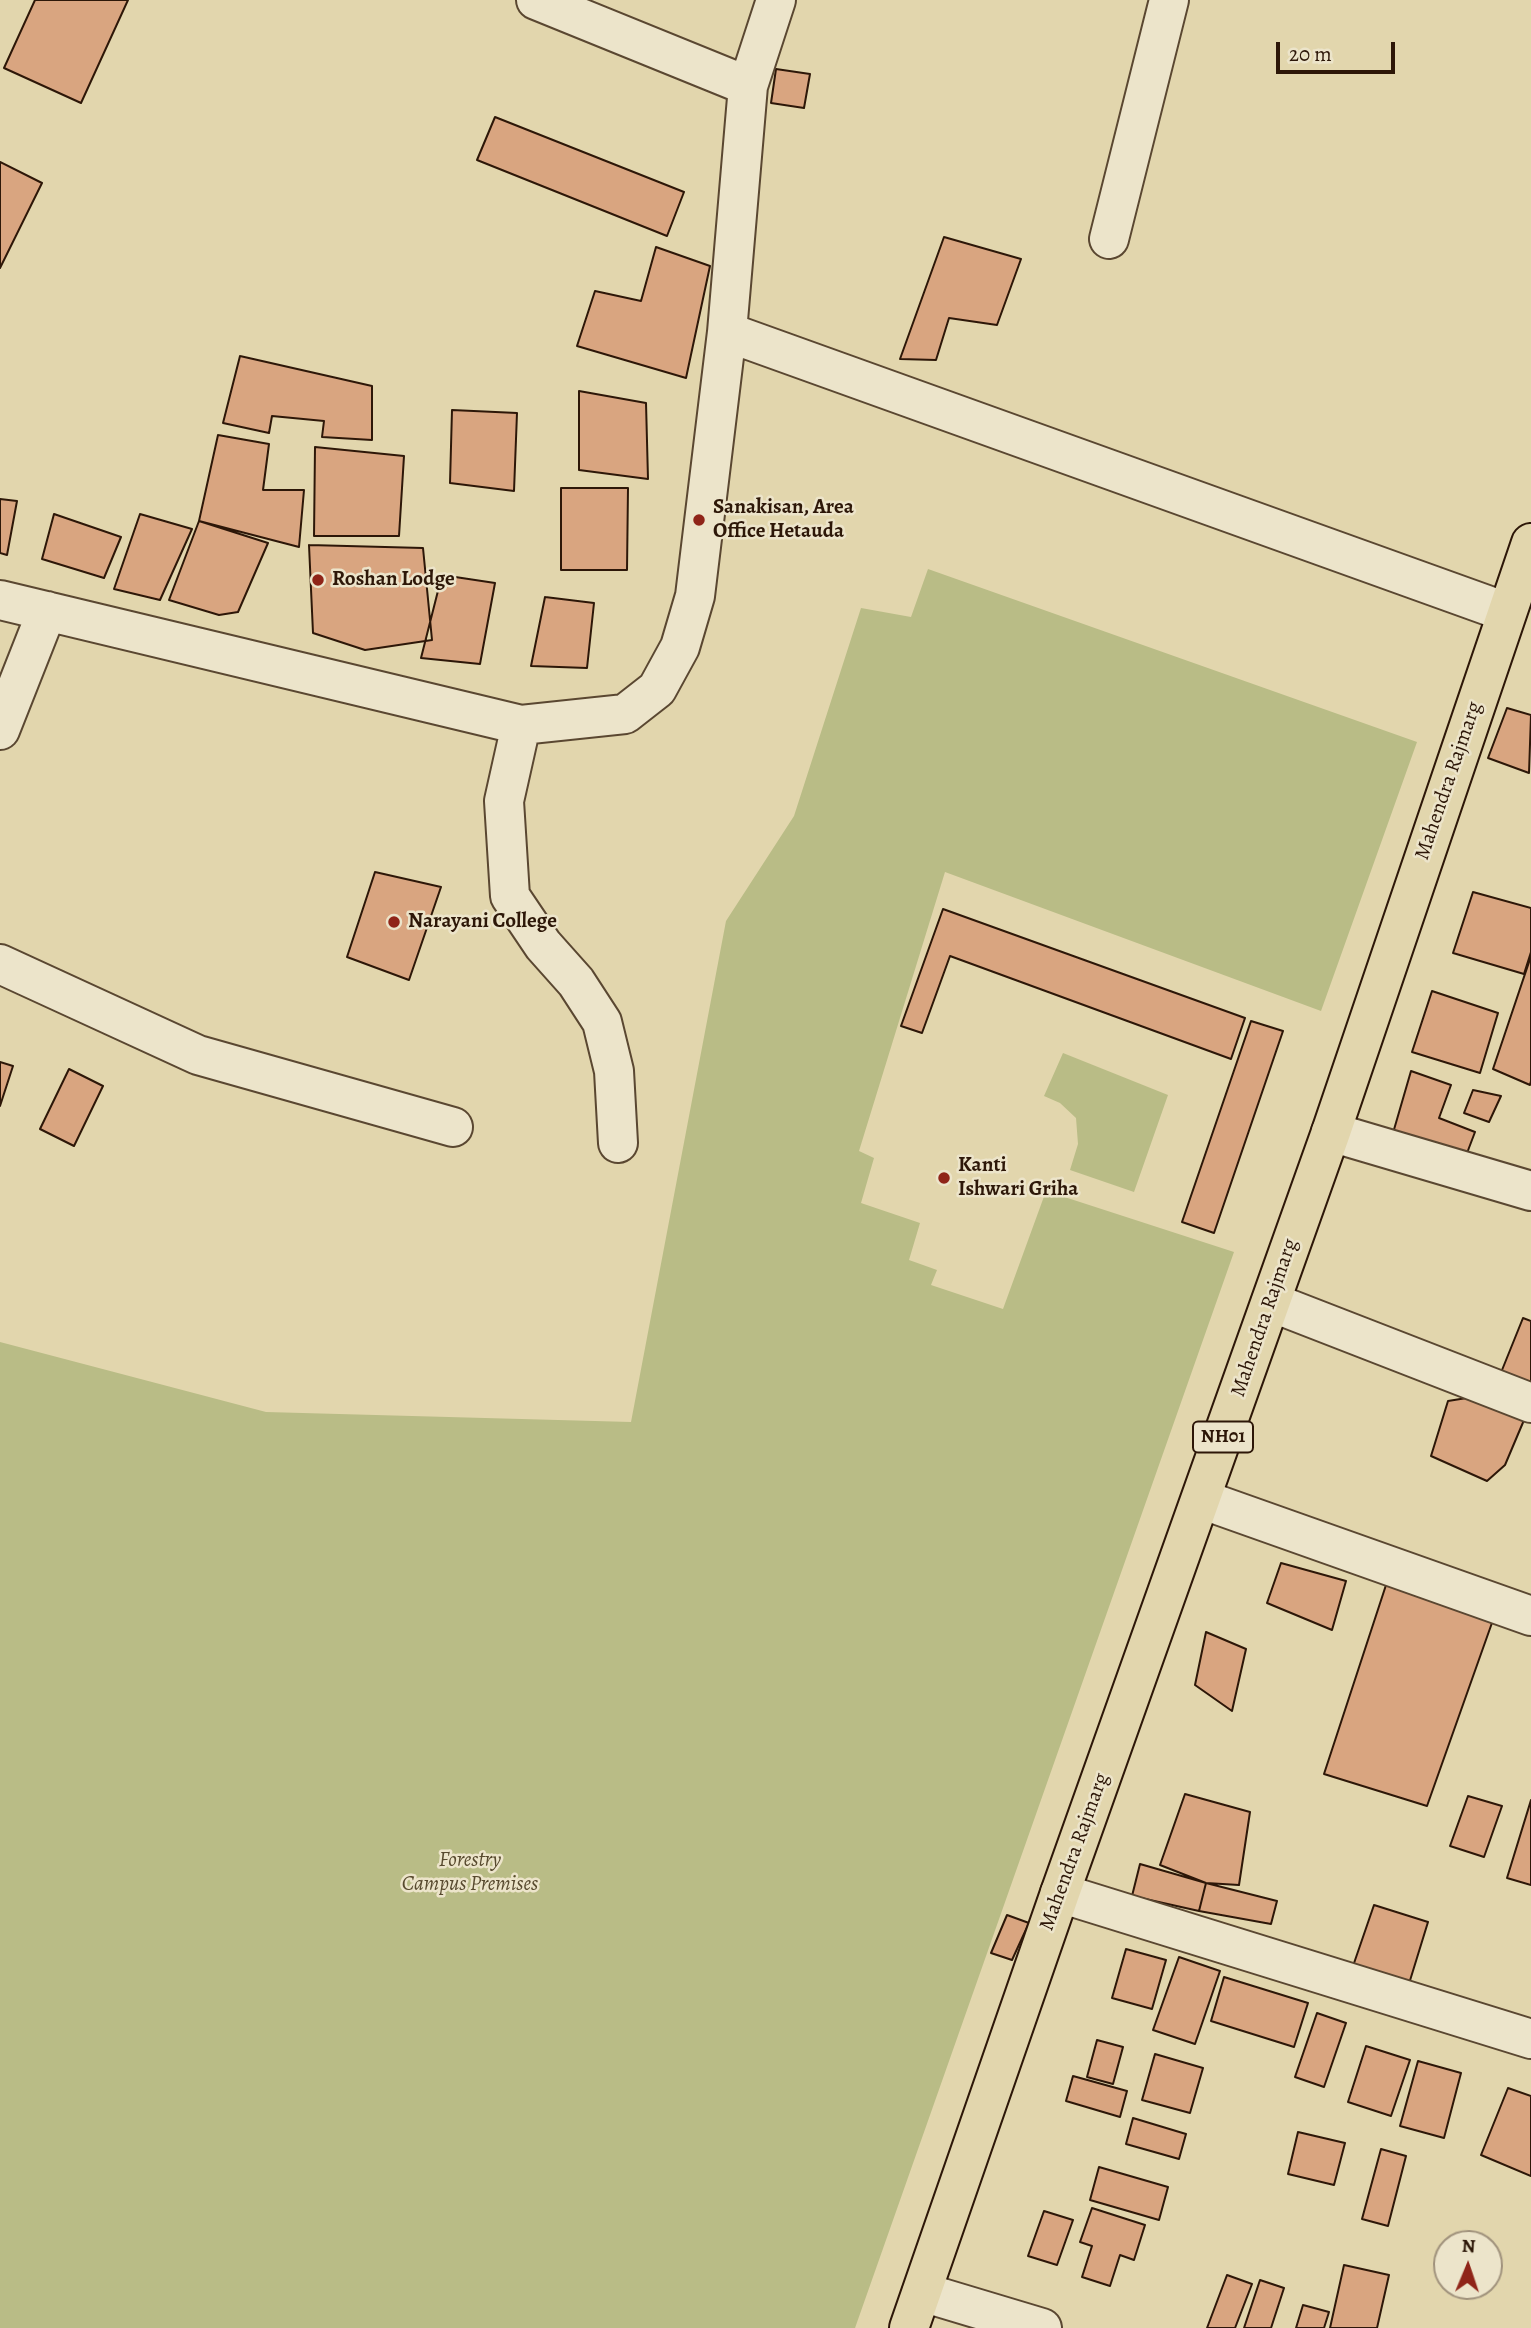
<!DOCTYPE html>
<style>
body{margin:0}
#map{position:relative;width:1531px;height:2328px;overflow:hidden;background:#e2d6ad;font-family:Alegreya,serif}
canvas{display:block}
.north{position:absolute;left:1433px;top:2230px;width:70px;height:70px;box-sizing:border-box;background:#ece4ca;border:2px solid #a0927c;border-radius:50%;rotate:2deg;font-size:19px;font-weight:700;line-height:28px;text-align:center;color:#2d1708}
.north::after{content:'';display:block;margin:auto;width:24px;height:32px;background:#8f2418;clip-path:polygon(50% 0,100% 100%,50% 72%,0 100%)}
.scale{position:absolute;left:1276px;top:42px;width:119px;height:32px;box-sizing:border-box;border:4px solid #2d1708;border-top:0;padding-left:9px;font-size:21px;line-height:24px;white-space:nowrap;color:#2d1708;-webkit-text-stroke:5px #ece4ca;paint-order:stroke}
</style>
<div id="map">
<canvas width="1531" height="2328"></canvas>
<div class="north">N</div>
<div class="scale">20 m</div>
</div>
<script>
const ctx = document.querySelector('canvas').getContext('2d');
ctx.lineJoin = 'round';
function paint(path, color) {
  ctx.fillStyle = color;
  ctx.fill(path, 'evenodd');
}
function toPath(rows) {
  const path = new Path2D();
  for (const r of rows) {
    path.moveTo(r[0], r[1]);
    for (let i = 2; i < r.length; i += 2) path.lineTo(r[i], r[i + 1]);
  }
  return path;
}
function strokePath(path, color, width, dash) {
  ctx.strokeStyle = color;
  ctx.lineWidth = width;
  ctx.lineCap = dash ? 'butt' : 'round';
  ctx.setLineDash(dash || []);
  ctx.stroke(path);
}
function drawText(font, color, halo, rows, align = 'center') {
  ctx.font = font + ' Alegreya,serif';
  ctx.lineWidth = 5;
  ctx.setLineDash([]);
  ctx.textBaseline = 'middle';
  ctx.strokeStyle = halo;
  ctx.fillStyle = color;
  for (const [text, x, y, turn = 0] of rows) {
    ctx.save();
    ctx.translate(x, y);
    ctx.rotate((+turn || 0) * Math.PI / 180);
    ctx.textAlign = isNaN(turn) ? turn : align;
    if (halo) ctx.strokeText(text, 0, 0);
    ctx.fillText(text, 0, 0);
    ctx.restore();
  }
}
const green = toPath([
 [928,569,1417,742,1321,1011,945,872,859,1151,874,1158,861,1203,920,1223,909,1260,937,1270,931,1285,1003,1309,1046,1191,1234,1252,855,2328,0,2328,0,1342,266,1412,631,1422,726,921,794,816,861,608,911,617],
 [1063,1053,1168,1095,1134,1192,1070,1170,1078,1144,1076,1118,1060,1103,1044,1096]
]);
const building = toPath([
 [35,0,128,0,81,103,4,68,35,0],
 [776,69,810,74,804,108,771,103,776,69],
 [495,117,684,192,667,236,477,160,495,117],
 [0,162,42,183,0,268,0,162],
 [944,237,1021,259,997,325,949,318,936,360,900,359,944,237],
 [656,247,710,266,686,378,577,346,595,291,641,301,656,247],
 [240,356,372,386,372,440,322,437,324,421,272,416,269,433,223,423,240,356],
 [579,391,646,403,648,479,579,470,579,391],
 [452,410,517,413,514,491,450,483,452,410],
 [218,435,269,444,263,490,304,490,299,547,199,521,218,435],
 [315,447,404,456,399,536,314,536,315,447],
 [561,488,628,488,627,570,561,570,561,488],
 [0,499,17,501,7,555,0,553,0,499],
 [54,514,121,537,104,578,42,559,54,514],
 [140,514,192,529,160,600,114,589,140,514],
 [199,521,268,543,238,612,219,615,169,600,199,521],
 [309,545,423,548,432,640,365,650,313,633,309,545],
 [442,575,495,583,480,664,421,658,442,575],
 [545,597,594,603,587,668,531,666,545,597],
 [1507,708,1531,715,1529,773,1488,758,1507,708],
 [375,872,441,887,409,980,347,957,375,872],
 [1473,892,1531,908,1531,952,1524,974,1453,953,1473,892],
 [943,909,1245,1018,1231,1059,950,956,922,1033,901,1026,943,909],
 [1531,956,1531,1081,1530,1085,1493,1069,1531,956],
 [1432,991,1498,1013,1480,1073,1412,1052,1432,991],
 [1251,1021,1283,1031,1214,1233,1182,1222,1251,1021],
 [0,1062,13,1066,0,1106,0,1062],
 [69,1069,103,1086,74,1146,40,1129,69,1069],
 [1411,1071,1451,1085,1439,1118,1475,1132,1464,1161,1393,1133,1411,1071],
 [1473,1090,1501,1096,1489,1122,1464,1113,1473,1090],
 [1523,1318,1531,1321,1531,1393,1498,1380,1523,1318],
 [1479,1396,1527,1413,1505,1465,1487,1481,1431,1456,1448,1401,1479,1396],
 [1281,1563,1346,1581,1332,1630,1267,1603,1281,1563],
 [1387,1582,1493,1620,1427,1806,1324,1774,1387,1582],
 [1206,1632,1246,1649,1232,1711,1195,1685,1206,1632],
 [1185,1794,1250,1812,1239,1885,1206,1883,1160,1865,1185,1794],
 [1468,1796,1502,1806,1484,1857,1450,1846,1468,1796],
 [1531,1800,1531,1885,1507,1878,1531,1800],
 [1140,1864,1206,1883,1199,1911,1132,1896,1140,1864],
 [1206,1883,1277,1901,1271,1924,1199,1911,1206,1883],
 [1374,1905,1428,1922,1408,1987,1352,1969,1374,1905],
 [1007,1915,1029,1923,1012,1960,991,1953,1007,1915],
 [1126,1949,1166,1960,1152,2009,1112,1998,1126,1949],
 [1179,1957,1220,1971,1195,2044,1153,2030,1179,1957],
 [1224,1977,1308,2003,1294,2047,1211,2021,1224,1977],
 [1317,2013,1346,2023,1324,2087,1295,2077,1317,2013],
 [1097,2040,1123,2047,1113,2084,1087,2077,1097,2040],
 [1366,2046,1410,2060,1391,2116,1348,2102,1366,2046],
 [1155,2054,1203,2068,1190,2113,1142,2100,1155,2054],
 [1418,2061,1461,2073,1444,2138,1400,2126,1418,2061],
 [1073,2076,1127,2091,1120,2117,1066,2101,1073,2076],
 [1508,2088,1531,2096,1531,2176,1481,2155,1508,2088],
 [1133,2118,1186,2134,1179,2159,1126,2144,1133,2118],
 [1298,2132,1345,2143,1334,2185,1288,2174,1298,2132],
 [1381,2149,1406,2156,1388,2226,1362,2219,1381,2149],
 [1099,2167,1168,2187,1159,2220,1090,2200,1099,2167],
 [1092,2208,1145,2225,1134,2260,1120,2255,1110,2286,1082,2277,1092,2246,1080,2242,1092,2208],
 [1044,2211,1073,2220,1057,2265,1028,2256,1044,2211],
 [1344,2265,1389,2275,1377,2328,1330,2328,1344,2265],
 [1227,2275,1252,2284,1235,2328,1207,2328,1227,2275],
 [1260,2280,1284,2288,1271,2328,1244,2328,1260,2280],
 [1303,2305,1329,2312,1324,2328,1296,2328,1303,2305]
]);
const minor = toPath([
 [536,0,748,86],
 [1109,239,1169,0],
 [727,332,1506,612],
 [0,600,521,725,625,714,657,689,680,647,695,596,727,332,748,86,776,0],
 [521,725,504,801,510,896,543,945,576,982,602,1022,614,1071,618,1143],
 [0,730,47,611],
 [0,964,198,1055,453,1127],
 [1331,1132,1531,1191],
 [1271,1302,1531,1403],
 [1201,1499,1531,1616],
 [1060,1893,1531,2039],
 [922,2292,1042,2328]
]);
const trunk = toPath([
 [909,2328,1060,1893,1331,1132,1531,543]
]);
const markers = [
 [699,520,7,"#8f2418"],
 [318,580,7,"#8f2418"],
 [394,922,7,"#8f2418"],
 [944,1178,7,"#8f2418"]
];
const shields = [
 [1223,1437,60]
];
const shieldNames = [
 ["NH01",1223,1437]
];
const poiNames = [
 ["Sanakisan, Area",713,508],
 ["Office Hetauda",713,532],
 ["Roshan Lodge",332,580],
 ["Narayani College",408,922],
 ["Kanti",958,1166],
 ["Ishwari Griha",958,1190]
];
const streetNames = [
 ["Mahendra Rajmarg",1449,781,-71],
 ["Mahendra Rajmarg",1265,1318,-71],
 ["Mahendra Rajmarg",1075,1852,-70]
];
const parkNames = [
 ["Forestry",470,1861],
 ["Campus Premises",470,1885]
];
paint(green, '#b9bc86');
paint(building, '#d9a580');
strokePath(building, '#2d1708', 2);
strokePath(minor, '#5a4731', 42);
strokePath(trunk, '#2d1708', 42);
strokePath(minor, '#ece4ca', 38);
strokePath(trunk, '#e2d6ad', 38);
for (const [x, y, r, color] of markers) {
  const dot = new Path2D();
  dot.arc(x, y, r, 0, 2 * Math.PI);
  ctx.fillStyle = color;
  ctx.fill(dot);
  strokePath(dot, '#ece4ca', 2.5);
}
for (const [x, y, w] of shields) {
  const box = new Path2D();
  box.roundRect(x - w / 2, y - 15.5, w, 31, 5);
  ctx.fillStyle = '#ece4ca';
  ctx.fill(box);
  strokePath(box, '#2d1708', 2);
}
drawText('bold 19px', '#2d1708', null, shieldNames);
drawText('bold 21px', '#2d1708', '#ece4ca', poiNames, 'left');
drawText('21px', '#2d1708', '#ece4ca', streetNames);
drawText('italic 21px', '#57492e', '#ece4ca', parkNames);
</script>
